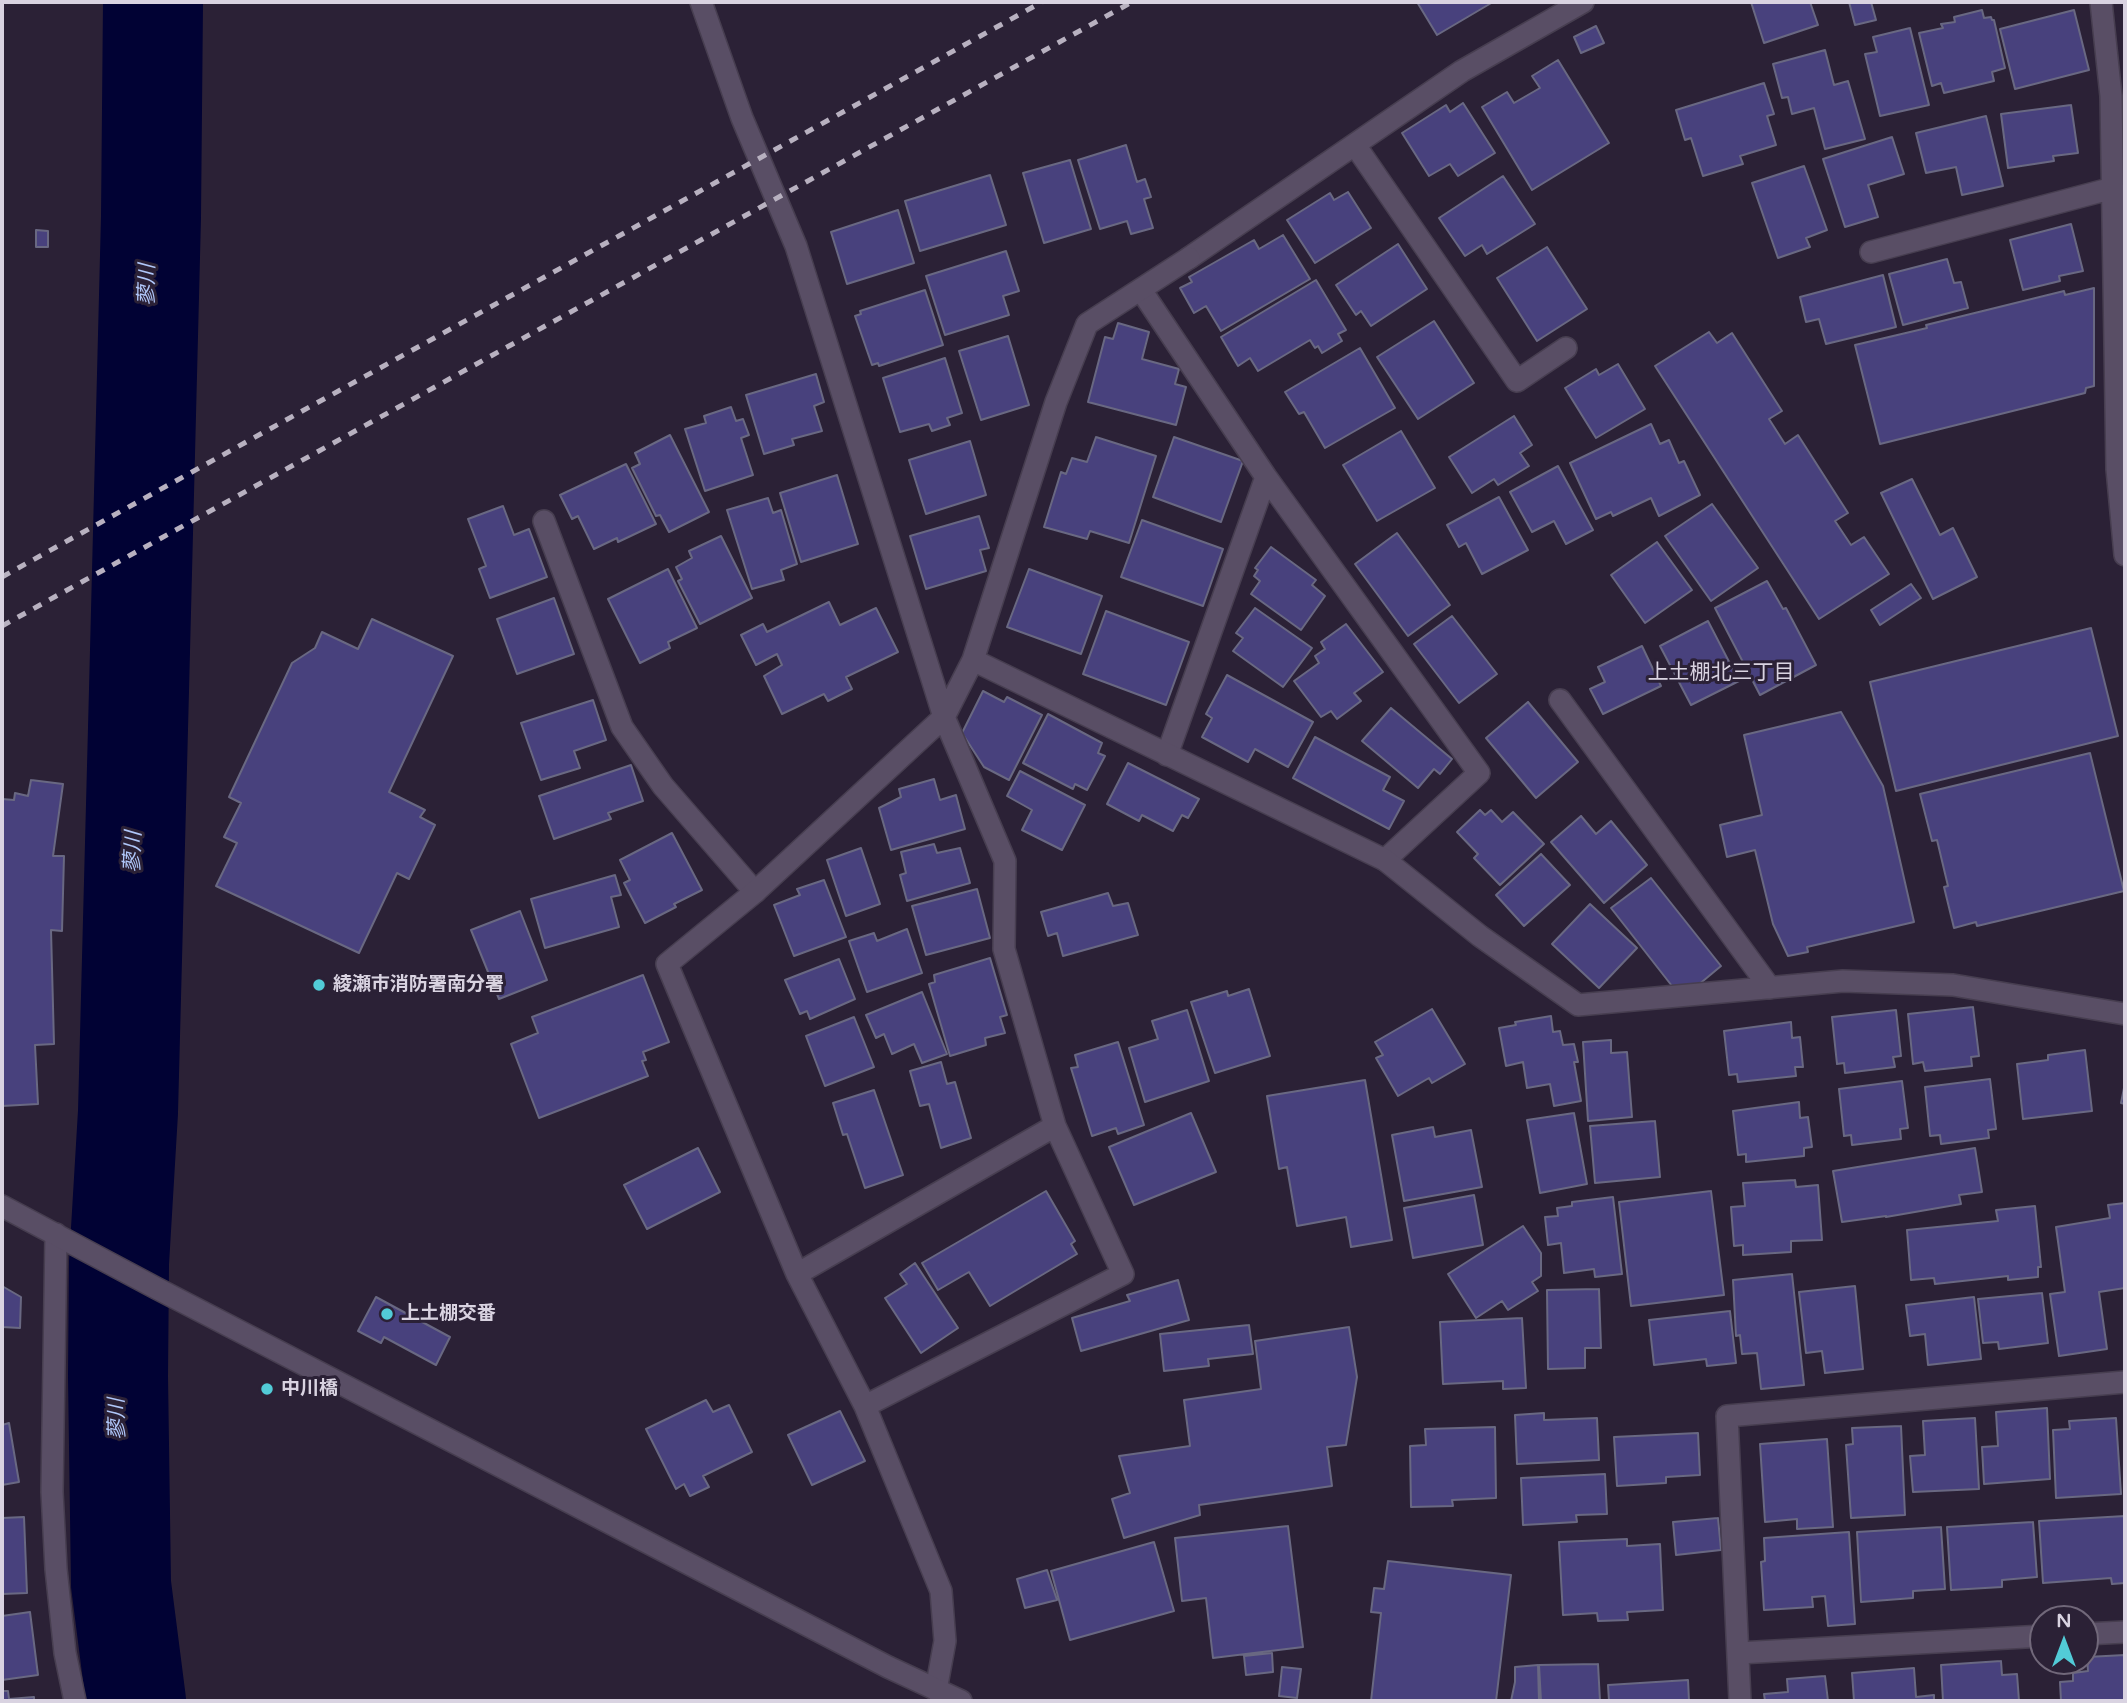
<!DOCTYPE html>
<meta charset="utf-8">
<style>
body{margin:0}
#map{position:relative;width:2127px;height:1703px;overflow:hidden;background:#2b2136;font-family:"Varela Round",sans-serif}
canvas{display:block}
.frame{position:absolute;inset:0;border:4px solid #d9d3e1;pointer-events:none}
.north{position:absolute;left:2029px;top:1605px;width:70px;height:70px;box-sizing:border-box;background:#2b2136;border:2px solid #71687a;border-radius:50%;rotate:0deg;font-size:19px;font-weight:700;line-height:28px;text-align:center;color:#d9d3e1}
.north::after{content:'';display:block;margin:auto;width:24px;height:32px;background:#52cbd7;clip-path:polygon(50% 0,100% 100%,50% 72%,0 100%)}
</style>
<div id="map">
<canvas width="2127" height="1703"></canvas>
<div class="frame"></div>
<div class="north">N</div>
</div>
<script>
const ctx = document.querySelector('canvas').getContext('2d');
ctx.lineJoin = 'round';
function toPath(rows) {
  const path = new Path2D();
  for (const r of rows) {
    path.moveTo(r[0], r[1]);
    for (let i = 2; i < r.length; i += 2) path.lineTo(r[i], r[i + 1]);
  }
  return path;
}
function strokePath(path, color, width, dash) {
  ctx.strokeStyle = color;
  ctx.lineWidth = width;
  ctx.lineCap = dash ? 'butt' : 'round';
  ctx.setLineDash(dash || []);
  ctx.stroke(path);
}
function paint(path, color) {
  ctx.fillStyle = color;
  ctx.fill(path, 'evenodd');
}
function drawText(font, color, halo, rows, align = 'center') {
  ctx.font = font + ' "Varela Round","Noto Sans JP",sans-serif';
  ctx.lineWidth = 6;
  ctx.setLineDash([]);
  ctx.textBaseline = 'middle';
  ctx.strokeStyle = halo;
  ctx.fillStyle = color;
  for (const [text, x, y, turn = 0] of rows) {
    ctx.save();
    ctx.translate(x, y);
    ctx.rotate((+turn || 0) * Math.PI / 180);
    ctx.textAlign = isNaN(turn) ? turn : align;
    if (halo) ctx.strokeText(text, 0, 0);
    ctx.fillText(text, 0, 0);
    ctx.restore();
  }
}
const river = toPath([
 [136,1701,121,1584,118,1376,119,1263,128,1112,139,690,151,217,153,2]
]);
const building = toPath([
 [1417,2,1493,2,1437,35,1417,2],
 [1751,2,1810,2,1818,25,1764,43,1751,2],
 [1849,2,1871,2,1876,20,1855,25,1849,2],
 [1982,10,1984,18,1991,17,1992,20,1994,20,2005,68,1992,72,1994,81,1944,93,1941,83,1932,86,1919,33,1943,28,1941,24,1955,22,1954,17,1982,10],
 [2074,10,2089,70,2015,89,2000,29,2074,10],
 [1596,26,1604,43,1581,53,1574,37,1596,26],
 [1910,28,1929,105,1880,116,1865,54,1877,52,1873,37,1910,28],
 [1825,50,1834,85,1848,81,1865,139,1825,149,1814,108,1792,114,1788,97,1782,98,1773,64,1825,50],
 [1558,60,1609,143,1532,190,1482,107,1507,92,1514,103,1540,88,1532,76,1558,60],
 [1764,83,1774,114,1767,116,1776,145,1740,156,1743,164,1703,176,1691,138,1685,140,1676,110,1764,83],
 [1463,103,1495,153,1458,176,1450,164,1429,176,1402,133,1446,105,1450,112,1463,103],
 [2071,105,2078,153,2053,156,2054,161,2008,168,2001,114,2071,105],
 [1986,116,2003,186,1962,195,1956,167,1926,173,1916,133,1986,116],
 [1892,137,1904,174,1868,185,1878,217,1845,227,1823,159,1892,137],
 [1126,145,1137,182,1145,179,1151,197,1144,199,1153,228,1131,234,1127,221,1100,229,1078,160,1126,145],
 [1070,160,1091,229,1044,243,1023,173,1070,160],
 [1804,166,1827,230,1806,238,1810,247,1778,258,1752,183,1804,166],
 [990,175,1006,225,920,251,905,201,990,175],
 [1503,176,1535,224,1487,254,1482,245,1465,256,1439,218,1503,176],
 [1348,192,1371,228,1315,263,1287,220,1330,193,1334,200,1348,192],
 [898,210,914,263,847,284,831,232,898,210],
 [2071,224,2083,271,2059,276,2060,281,2023,290,2010,240,2071,224],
 [36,230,48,231,48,247,36,247,36,230],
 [1283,235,1310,279,1221,331,1206,306,1194,313,1180,288,1192,282,1189,277,1254,240,1259,249,1283,235],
 [1398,244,1427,289,1371,326,1361,311,1356,315,1336,285,1398,244],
 [1547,247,1587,309,1537,341,1497,278,1547,247],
 [1006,251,1019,291,1003,296,1009,315,945,335,926,276,1006,251],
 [1947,259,1954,283,1961,282,1968,308,1903,325,1889,274,1947,259],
 [1883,275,1896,327,1826,344,1819,319,1806,322,1800,297,1883,275],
 [1316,280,1346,330,1338,334,1342,341,1322,353,1318,346,1315,348,1310,340,1258,371,1250,358,1238,366,1221,337,1316,280],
 [2094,288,2094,386,2086,388,2085,393,1880,444,1855,345,1927,328,1926,325,2064,291,2065,295,2094,288],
 [925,290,943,345,879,366,878,363,872,365,855,316,861,314,860,311,925,290],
 [1434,321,1474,383,1418,419,1377,357,1434,321],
 [1118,323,1149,332,1142,359,1179,369,1175,384,1186,387,1176,425,1088,402,1105,337,1113,339,1118,323],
 [1709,332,1717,343,1732,333,1782,411,1769,419,1785,444,1798,435,1848,513,1835,521,1851,545,1864,537,1889,574,1819,619,1655,366,1709,332],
 [1008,336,1029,405,981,420,959,351,1008,336],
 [1360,348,1395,408,1325,448,1304,412,1299,414,1285,392,1360,348],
 [945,358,962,413,947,418,950,425,932,431,929,424,900,432,883,378,945,358],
 [1618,364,1645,409,1596,438,1565,388,1596,369,1599,375,1618,364],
 [816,374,824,402,814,406,822,431,792,439,794,445,764,454,746,395,816,374],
 [731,407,736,421,743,419,749,435,741,438,753,475,705,491,685,429,706,423,704,416,731,407],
 [1514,416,1532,445,1520,453,1529,466,1498,485,1494,479,1472,493,1449,457,1514,416],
 [1651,424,1660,444,1669,440,1679,463,1684,461,1700,495,1659,516,1651,498,1613,516,1611,512,1596,519,1570,463,1651,424],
 [1401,431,1435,488,1377,521,1343,465,1401,431],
 [670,435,709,512,669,532,660,515,656,516,632,468,640,464,635,453,670,435],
 [1096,437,1156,456,1129,543,1090,531,1087,539,1044,527,1061,472,1066,474,1072,458,1087,462,1096,437],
 [1174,437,1243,461,1221,522,1153,497,1174,437],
 [970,441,986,495,926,514,909,460,970,441],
 [626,464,656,524,618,542,617,538,594,549,578,516,572,519,560,495,626,464],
 [1558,466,1593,530,1566,544,1554,521,1532,532,1510,492,1558,466],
 [837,475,858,544,801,562,780,493,837,475],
 [1912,479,1940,535,1953,528,1977,577,1933,599,1881,493,1912,479],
 [1499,497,1528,550,1482,574,1466,543,1459,547,1447,525,1499,497],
 [768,498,773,513,781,510,797,564,781,570,784,580,752,589,727,510,768,498],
 [1712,504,1758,568,1711,601,1665,536,1712,504],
 [503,506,514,535,529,529,547,577,490,598,479,569,486,566,468,519,503,506],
 [979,516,989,548,980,550,986,571,926,589,910,536,979,516],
 [1142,520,1223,549,1203,606,1121,577,1142,520],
 [1397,533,1450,605,1408,636,1355,564,1397,533],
 [721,536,752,598,700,624,678,581,682,579,676,567,692,558,689,551,721,536],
 [1657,542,1692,590,1645,623,1611,575,1657,542],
 [1271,547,1316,580,1312,585,1325,596,1301,630,1251,594,1260,581,1254,576,1258,570,1255,568,1271,547],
 [668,569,697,628,668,642,670,648,640,663,608,599,668,569],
 [1029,569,1102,596,1081,654,1007,627,1029,569],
 [1767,581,1783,609,1786,608,1816,665,1760,695,1715,608,1767,581],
 [1911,584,1921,598,1880,625,1871,610,1911,584],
 [554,598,574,654,517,674,497,619,554,598],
 [829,602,840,625,876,608,898,652,846,677,852,689,828,701,824,694,782,714,764,676,782,665,777,654,756,665,741,635,763,624,767,632,829,602],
 [1255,608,1312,648,1283,687,1233,651,1243,638,1236,633,1255,608],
 [1106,611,1189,642,1166,705,1083,674,1106,611],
 [1452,616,1497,674,1459,703,1414,644,1452,616],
 [372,619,453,656,389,792,425,810,420,817,435,825,409,879,397,873,359,953,216,886,237,843,224,837,241,803,229,797,292,663,315,648,322,632,358,649,372,619],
 [1708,621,1739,681,1691,705,1660,646,1708,621],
 [1346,624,1383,672,1354,693,1361,701,1337,719,1331,711,1321,717,1294,681,1319,663,1315,656,1325,649,1321,642,1346,624],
 [2091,628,2118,736,1896,791,1870,682,2091,628],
 [1642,646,1661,686,1603,714,1590,689,1605,682,1598,667,1642,646],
 [1227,675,1313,722,1288,767,1255,749,1248,762,1202,737,1212,718,1206,714,1227,675],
 [983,691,1004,702,1007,697,1042,715,1009,780,984,767,962,733,983,691],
 [593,700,606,740,574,751,580,768,541,780,521,723,593,700],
 [1528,702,1578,762,1536,798,1486,738,1528,702],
 [1391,708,1452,759,1440,774,1434,769,1418,788,1362,741,1391,708],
 [1841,712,1883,786,1914,922,1807,947,1808,952,1788,956,1773,924,1755,850,1727,857,1720,825,1762,815,1744,735,1841,712],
 [1048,714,1102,743,1098,753,1105,756,1087,790,1075,784,1073,789,1023,763,1048,714],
 [1315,737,1390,777,1383,790,1404,801,1389,829,1293,778,1315,737],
 [2090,753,2124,891,1977,926,1976,922,1954,928,1944,887,1948,886,1937,840,1932,841,1920,794,2090,753],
 [1128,763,1199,799,1188,818,1182,815,1173,831,1142,815,1139,821,1107,804,1128,763],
 [631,765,643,801,608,813,611,819,554,839,539,796,631,765],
 [1020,771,1085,805,1062,850,1022,830,1032,810,1007,796,1020,771],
 [934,779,940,800,956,795,965,829,891,850,879,808,901,797,899,789,934,779],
 [31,780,63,784,53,856,64,856,62,931,51,930,54,1044,35,1045,38,1104,2,1106,2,799,14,800,15,793,28,796,31,780],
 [1480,810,1485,815,1491,810,1502,822,1513,812,1544,844,1500,885,1474,858,1478,854,1457,832,1480,810],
 [1581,816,1596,834,1611,821,1647,865,1604,903,1551,842,1581,816],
 [672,833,702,890,674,904,676,907,645,923,624,883,630,880,620,860,672,833],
 [934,844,937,853,960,848,970,883,907,901,900,875,906,873,901,852,934,844],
 [861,848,880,904,846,916,827,860,861,848],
 [1541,854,1570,885,1524,926,1496,895,1541,854],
 [615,875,621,895,611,897,619,927,545,948,531,899,615,875],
 [1651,878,1721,966,1697,986,1672,986,1611,908,1651,878],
 [824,880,846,937,794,956,774,905,800,895,797,889,824,880],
 [977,889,990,938,926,955,912,906,977,889],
 [1108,893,1113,906,1128,903,1138,935,1063,956,1057,933,1048,936,1041,912,1108,893],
 [1590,904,1637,948,1599,988,1552,944,1590,904],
 [520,911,547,980,499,999,471,930,520,911],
 [907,929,922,973,867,992,849,941,874,933,877,941,907,929],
 [990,958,1007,1015,1000,1017,1005,1033,985,1038,986,1045,950,1056,929,984,935,982,934,975,990,958],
 [839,959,855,999,810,1019,807,1011,800,1014,785,980,839,959],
 [643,975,669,1042,643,1052,646,1060,642,1061,648,1076,539,1118,511,1044,538,1033,532,1017,643,975],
 [1249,989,1270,1056,1215,1073,1191,1002,1227,991,1228,996,1249,989],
 [922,992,947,1054,922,1063,914,1044,892,1054,884,1034,876,1038,866,1015,922,992],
 [1973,1007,1979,1056,1971,1057,1972,1066,1925,1071,1923,1062,1913,1064,1908,1014,1973,1007],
 [1432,1009,1465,1064,1432,1083,1429,1078,1398,1096,1376,1058,1383,1055,1375,1042,1432,1009],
 [1187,1010,1209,1081,1145,1102,1129,1048,1158,1039,1152,1021,1187,1010],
 [1896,1010,1901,1056,1893,1057,1895,1067,1845,1073,1844,1063,1837,1064,1832,1017,1896,1010],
 [1551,1016,1553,1032,1560,1031,1563,1045,1574,1044,1578,1062,1574,1062,1581,1101,1554,1106,1550,1084,1527,1088,1523,1062,1506,1066,1499,1028,1516,1025,1515,1022,1551,1016],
 [854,1017,874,1067,825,1086,806,1036,854,1017],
 [1791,1022,1792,1038,1800,1037,1803,1067,1795,1067,1796,1076,1738,1082,1737,1074,1729,1075,1724,1031,1791,1022],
 [1611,1040,1611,1053,1627,1052,1632,1117,1588,1121,1583,1042,1611,1040],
 [1118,1042,1144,1125,1118,1134,1116,1128,1092,1136,1071,1068,1078,1067,1075,1055,1118,1042],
 [2085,1050,2092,1111,2023,1119,2017,1064,2048,1060,2048,1055,2085,1050],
 [941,1062,947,1084,955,1082,971,1138,941,1148,929,1104,920,1106,910,1071,941,1062],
 [1990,1079,1996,1129,1988,1130,1989,1138,1941,1144,1940,1135,1930,1136,1925,1087,1990,1079],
 [1365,1080,1392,1240,1351,1247,1346,1217,1297,1226,1287,1167,1279,1169,1267,1096,1365,1080],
 [1902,1081,1908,1128,1900,1129,1901,1139,1852,1145,1851,1135,1844,1136,1839,1089,1902,1081],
 [2125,1083,2125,1104,2121,1103,2125,1083],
 [874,1090,903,1175,865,1188,847,1134,843,1135,833,1103,874,1090],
 [1799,1102,1800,1118,1808,1117,1812,1147,1804,1148,1804,1156,1746,1162,1746,1154,1738,1155,1733,1111,1799,1102],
 [1191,1113,1216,1172,1134,1205,1109,1147,1191,1113],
 [1574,1113,1587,1184,1540,1193,1527,1120,1574,1113],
 [1655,1121,1660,1177,1595,1183,1590,1126,1655,1121],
 [1433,1127,1435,1137,1471,1130,1482,1187,1404,1201,1392,1135,1433,1127],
 [698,1148,720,1192,647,1229,624,1185,698,1148],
 [1975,1148,1982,1192,1959,1195,1961,1204,1886,1217,1886,1216,1842,1222,1833,1171,1975,1148],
 [1795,1180,1796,1187,1818,1185,1822,1240,1791,1241,1791,1252,1743,1255,1743,1245,1734,1246,1731,1207,1745,1206,1743,1183,1795,1180],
 [1046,1191,1075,1241,1071,1244,1077,1254,990,1306,969,1272,938,1290,922,1263,1046,1191],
 [1711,1191,1724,1295,1631,1306,1619,1202,1711,1191],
 [1474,1195,1483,1245,1413,1258,1404,1208,1474,1195],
 [1613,1197,1622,1274,1595,1277,1594,1269,1564,1273,1561,1243,1548,1245,1545,1217,1558,1216,1557,1208,1572,1206,1572,1202,1613,1197],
 [2125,1203,2125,1288,2099,1292,2107,1349,2059,1356,2050,1294,2065,1292,2056,1227,2110,1218,2108,1205,2125,1203],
 [2035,1206,2041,1267,2038,1267,2038,1277,2008,1280,2008,1276,1935,1284,1934,1278,1911,1280,1907,1230,1998,1221,1996,1210,2035,1206],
 [1523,1226,1541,1253,1541,1276,1532,1282,1538,1291,1508,1310,1502,1301,1476,1318,1448,1274,1523,1226],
 [915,1263,958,1328,921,1353,885,1298,907,1284,900,1274,915,1263],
 [1792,1274,1804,1385,1761,1389,1757,1353,1742,1354,1740,1335,1736,1336,1733,1280,1792,1274],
 [1178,1280,1189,1320,1081,1351,1072,1318,1130,1301,1127,1295,1178,1280],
 [2,1286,21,1297,20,1328,2,1327,2,1286],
 [1855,1286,1863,1369,1825,1373,1822,1351,1806,1353,1799,1292,1855,1286],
 [1599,1289,1601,1348,1585,1348,1585,1368,1548,1369,1547,1290,1599,1289],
 [2042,1293,2048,1343,1999,1349,1998,1342,1983,1343,1978,1299,2042,1293],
 [376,1297,450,1337,436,1365,384,1337,381,1343,358,1331,376,1297],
 [1974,1297,1981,1359,1928,1365,1925,1334,1910,1336,1906,1305,1974,1297],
 [1730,1311,1736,1363,1707,1366,1706,1359,1654,1365,1649,1320,1730,1311],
 [1522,1318,1526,1388,1503,1389,1503,1381,1443,1384,1440,1322,1522,1318],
 [1249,1325,1253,1354,1208,1359,1209,1366,1164,1371,1160,1334,1249,1325],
 [1349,1327,1357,1377,1346,1445,1327,1447,1332,1486,1199,1505,1200,1515,1124,1538,1112,1499,1130,1493,1119,1456,1190,1446,1184,1400,1261,1389,1255,1341,1349,1327],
 [706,1400,713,1412,729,1405,752,1452,703,1476,709,1487,690,1496,684,1484,676,1489,646,1429,706,1400],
 [2047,1408,2050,1479,1984,1484,1982,1447,1998,1446,1996,1412,2047,1408],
 [840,1411,865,1461,812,1485,788,1435,840,1411],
 [1544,1413,1544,1420,1597,1418,1599,1460,1517,1464,1515,1415,1544,1413],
 [1975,1418,1979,1489,1913,1492,1910,1456,1925,1455,1923,1421,1975,1418],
 [2116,1418,2121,1494,2056,1498,2053,1430,2070,1429,2069,1421,2116,1418],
 [9,1423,19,1482,2,1485,2,1425,9,1423],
 [1901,1426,1905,1515,1851,1518,1846,1445,1853,1444,1852,1428,1901,1426],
 [1495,1427,1496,1498,1452,1500,1453,1506,1411,1507,1410,1446,1426,1445,1425,1429,1495,1427],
 [1698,1433,1700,1475,1666,1477,1666,1483,1617,1486,1614,1437,1698,1433],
 [1827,1439,1833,1527,1797,1529,1797,1519,1765,1522,1760,1444,1827,1439],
 [1605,1474,1607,1514,1576,1515,1577,1522,1523,1525,1521,1478,1605,1474],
 [2125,1516,2125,1583,2112,1584,2111,1578,2043,1583,2039,1521,2125,1516],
 [24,1517,27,1593,2,1594,2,1518,24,1517],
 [1718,1518,1721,1550,1676,1555,1673,1522,1718,1518],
 [2033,1522,2037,1577,2002,1580,2002,1587,1951,1590,1947,1527,2033,1522],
 [1288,1526,1303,1647,1213,1658,1206,1598,1182,1601,1175,1538,1288,1526],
 [1941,1527,1945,1589,1913,1591,1913,1598,1861,1602,1857,1532,1941,1527],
 [1849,1532,1855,1624,1828,1626,1825,1596,1812,1597,1813,1607,1764,1610,1761,1562,1765,1561,1764,1538,1849,1532],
 [1627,1539,1627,1546,1660,1544,1663,1610,1627,1612,1628,1620,1598,1621,1597,1613,1563,1615,1559,1542,1627,1539],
 [1154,1542,1174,1611,1070,1640,1051,1571,1154,1542],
 [1388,1561,1511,1575,1496,1701,1371,1701,1381,1613,1371,1612,1374,1588,1384,1589,1388,1561],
 [1047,1570,1057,1600,1025,1608,1017,1579,1047,1570],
 [30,1612,38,1675,2,1680,2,1616,30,1612],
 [1272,1653,1273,1672,1246,1675,1244,1656,1272,1653],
 [2125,1655,2125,1701,2061,1701,2060,1682,2073,1681,2073,1673,2088,1671,2087,1657,2125,1655],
 [2001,1661,2002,1675,2017,1674,2019,1701,1943,1701,1941,1665,2001,1661],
 [1598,1664,1600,1701,1541,1701,1539,1665,1598,1664],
 [1538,1665,1539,1701,1511,1701,1515,1682,1515,1667,1538,1665],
 [1282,1667,1301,1669,1297,1698,1279,1696,1282,1667],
 [1914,1668,1916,1697,1934,1695,1934,1701,1854,1701,1852,1673,1914,1668],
 [1825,1676,1828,1701,1765,1701,1764,1694,1788,1692,1787,1679,1825,1676],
 [1688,1680,1689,1701,1609,1701,1608,1685,1688,1680],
 [2,1691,8,1691,9,1699,34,1697,34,1701,2,1701,2,1691]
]);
const service = toPath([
 [1355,145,1517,381,1566,348],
 [1189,258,1462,71,1583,2],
 [1141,290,1266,477,1479,773,1385,860],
 [544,521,622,727,663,786,755,892],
 [1167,755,1266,477]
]);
const minor = toPath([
 [701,2,742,118,796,246,944,717,1005,861,1004,949,1055,1126,1123,1274,865,1406],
 [2101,2,2111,96,2117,469,2125,555],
 [1871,252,2113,188],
 [973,660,1385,860,1480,936,1578,1005,1843,981,1953,985,2125,1014],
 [1560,700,1770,988],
 [56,1234,52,1492,56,1569,65,1653,75,1701],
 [797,1274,1055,1126],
 [2085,1634,2125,1632],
 [1739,1653,2043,1636],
 [936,1690,945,1641,941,1591,865,1406,797,1274,667,964,755,892,944,717,973,660,1056,402,1087,324,1189,258],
 [1740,1701,1727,1416,2125,1382]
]);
const tertiary = toPath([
 [2,1206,156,1288,888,1667,961,1701]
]);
const rail = toPath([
 [2,577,1042,2],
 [2,626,1132,2]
]);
const markers = [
 [319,985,7,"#52cbd7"],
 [387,1314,7,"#52cbd7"],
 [267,1389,7,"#52cbd7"]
];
const poiNames = [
 ["綾瀬市消防署南分署",333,985],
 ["上土棚交番",401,1314],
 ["中川橋",281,1389]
];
const waterNames = [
 ["蓼川",148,285,-89],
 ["蓼川",134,852,-88],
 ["蓼川",118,1419,-91]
];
const neighbourhoodNames = [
 ["上土棚北三丁目",1721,673]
];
strokePath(river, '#010234', 100);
paint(building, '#48417d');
strokePath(building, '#696882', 2);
strokePath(service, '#473e50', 24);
strokePath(minor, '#473e50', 24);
strokePath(tertiary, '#473e50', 24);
strokePath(service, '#594e65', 21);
strokePath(minor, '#594e65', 21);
strokePath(tertiary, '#594e65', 21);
strokePath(rail, '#b8b1c0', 5, [9, 9]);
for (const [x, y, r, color] of markers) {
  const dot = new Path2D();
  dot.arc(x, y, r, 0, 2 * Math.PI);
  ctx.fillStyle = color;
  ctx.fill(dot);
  strokePath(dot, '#2b2136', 2.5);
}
drawText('bold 19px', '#d9d3e1', '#2b2136', poiNames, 'left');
drawText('italic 21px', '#b0c7fa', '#2b2136', waterNames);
drawText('21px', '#d9d3e1', '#2b2136', neighbourhoodNames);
</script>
